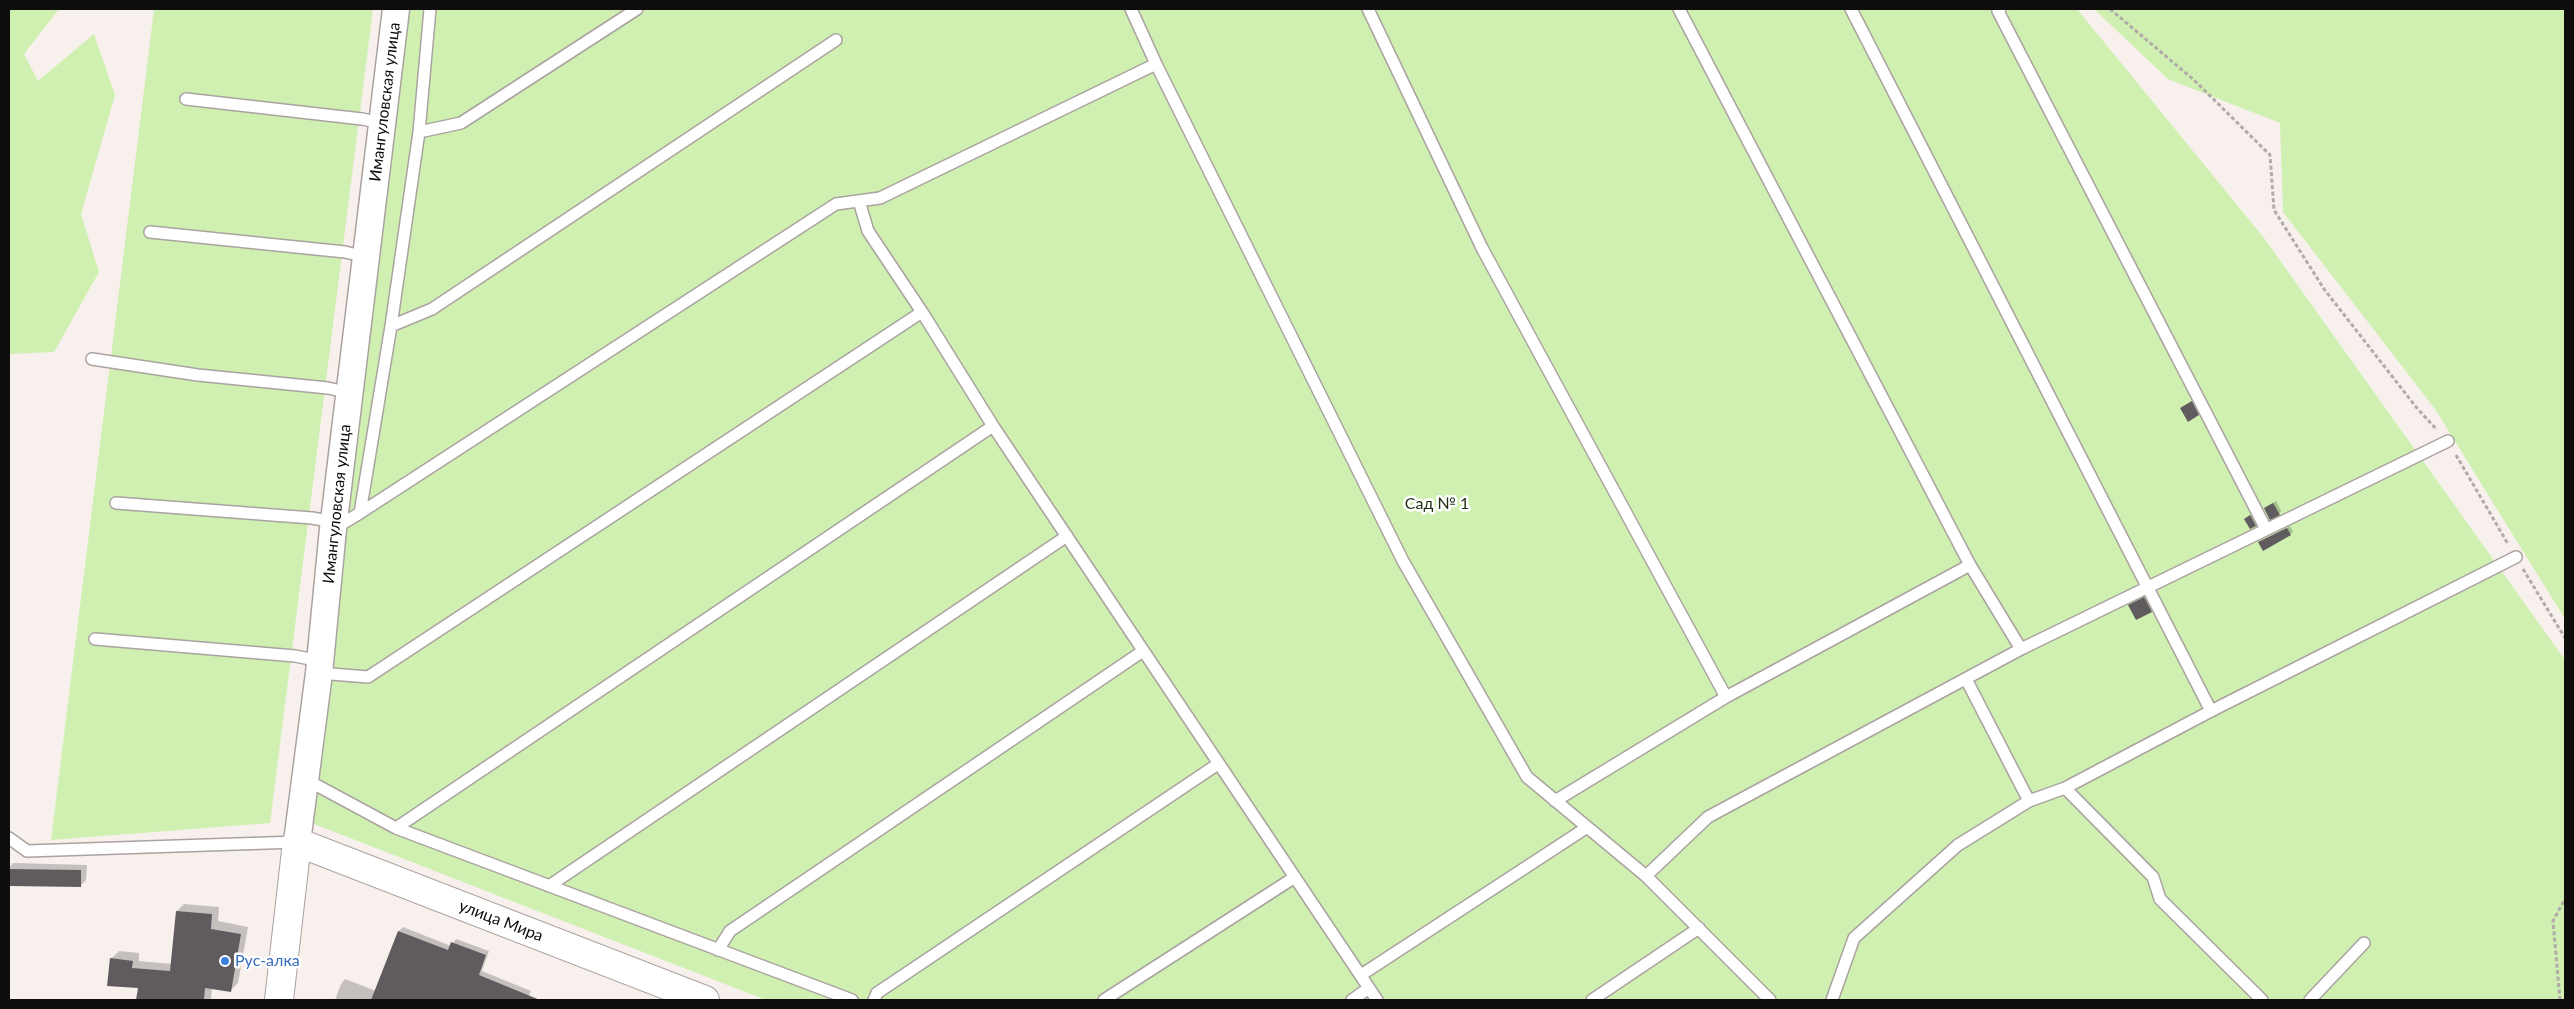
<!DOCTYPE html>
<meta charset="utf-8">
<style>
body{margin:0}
#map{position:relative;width:2574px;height:1009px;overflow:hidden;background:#f7f0ed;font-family:Lato,sans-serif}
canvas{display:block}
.frame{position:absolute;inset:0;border:10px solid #0f0d0c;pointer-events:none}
</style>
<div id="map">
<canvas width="2574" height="1009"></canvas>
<div class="frame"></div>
</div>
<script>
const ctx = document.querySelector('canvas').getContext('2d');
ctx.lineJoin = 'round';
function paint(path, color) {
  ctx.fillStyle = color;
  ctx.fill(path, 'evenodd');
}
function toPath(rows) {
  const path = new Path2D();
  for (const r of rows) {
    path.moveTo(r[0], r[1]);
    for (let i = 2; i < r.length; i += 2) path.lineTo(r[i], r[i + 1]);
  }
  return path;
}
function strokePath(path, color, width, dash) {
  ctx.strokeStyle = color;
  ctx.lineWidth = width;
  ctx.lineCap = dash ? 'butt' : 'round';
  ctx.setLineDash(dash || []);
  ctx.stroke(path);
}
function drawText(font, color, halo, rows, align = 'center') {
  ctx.font = font + ' Lato,sans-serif';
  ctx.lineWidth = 5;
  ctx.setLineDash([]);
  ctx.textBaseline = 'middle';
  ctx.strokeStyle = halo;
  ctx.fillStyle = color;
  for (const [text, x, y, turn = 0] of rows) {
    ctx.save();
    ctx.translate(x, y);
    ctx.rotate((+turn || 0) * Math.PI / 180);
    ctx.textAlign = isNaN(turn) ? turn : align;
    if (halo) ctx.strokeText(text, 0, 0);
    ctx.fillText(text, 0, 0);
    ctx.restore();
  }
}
const green = toPath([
 [9,9,59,9,24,54,38,81,94,34,115,95,81,214,99,272,54,352,9,354],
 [154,9,373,9,270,823,51,840],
 [409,9,2077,9,2264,238,2565,660,2565,1000,766,1000,309,822],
 [2094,9,2565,9,2565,619,2435,409,2283,212,2280,123,2168,79]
]);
const shadow = toPath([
 [2194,400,2201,412,2198,414,2184,406],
 [2276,501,2281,511,2279,514,2265,508],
 [2253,513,2258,523,2255,525,2245,519],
 [2290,526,2293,532,2290,534,2259,542],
 [2147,596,2153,608,2151,611,2129,605],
 [13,863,87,865,86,880,80,886,9,884,9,868],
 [184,904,219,907,218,921,248,927,238,983,230,991,212,988,211,1000,138,1000,139,987,111,959,119,951,139,953,139,961,172,964,177,911],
 [403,927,451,946,456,939,489,951,482,971,531,991,527,1000,439,1000,439,998,400,978,393,1000,335,1000,341,984,345,979,376,991,399,931]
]);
const building = toPath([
 [2192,401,2199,415,2188,422,2180,408],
 [2273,503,2280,515,2270,520,2264,508],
 [2250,515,2256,526,2250,529,2244,519],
 [2287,528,2291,535,2263,551,2258,542],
 [2144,597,2152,612,2136,620,2128,605],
 [9,869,81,870,81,887,9,886],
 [176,911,212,914,211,929,241,934,231,992,205,988,204,1000,136,1000,138,988,107,986,110,958,133,961,132,968,170,971],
 [398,931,448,950,451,942,486,955,479,975,540,1000,371,1000]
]);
const path = toPath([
 [2110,9,2194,80,2270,155,2274,210,2324,289,2416,407,2437,430],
 [2456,455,2508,544],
 [2523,569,2565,638],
 [2560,1000,2553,921,2565,899]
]);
const service = toPath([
 [1131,9,1156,64,1403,561,1527,777,1646,876,1770,1000],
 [1368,9,1482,248,1726,697],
 [1679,9,1970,565,2021,649],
 [1851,9,2211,711],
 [2000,9,1998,11,2266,529],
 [186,99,362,119,382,123],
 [419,132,461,123,637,9],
 [859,201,868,231,922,312,993,426,1377,1000],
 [150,232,345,252,366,257],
 [391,326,432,309,836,40],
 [92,359,198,375,328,388,350,393],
 [116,503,312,518,334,522],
 [360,513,836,204,880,198,1156,64],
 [335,528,360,513,391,326,419,132,430,9],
 [95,639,295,656,320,661],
 [319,673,368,677,922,312],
 [1966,679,2029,801],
 [305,779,396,828,852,1000],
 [2065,788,2153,877,2160,899,2262,1000],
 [1555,801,1726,697,1970,565],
 [396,828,993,426],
 [9,838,27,851,297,842],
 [1646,876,1708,817,2021,649,2448,441],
 [549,886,1067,536],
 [718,950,730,931,1143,651],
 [1361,975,1586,828],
 [874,1000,877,993,1218,764],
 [1104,1000,1295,877],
 [1352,1000,1369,988],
 [1592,1000,1699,928],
 [1832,1000,1854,938,1958,845,2029,801,2065,788,2211,711,2516,557],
 [2310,1000,2364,943]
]);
const tertiary = toPath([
 [297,842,319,673,333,529,396,9]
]);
const secondary = toPath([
 [279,1000,297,842,705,1000]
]);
const markers = [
 [225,961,5,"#3f7fe0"]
];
const streetNames = [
 ["Имангуловская улица",385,102,-83],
 ["Имангуловская улица",337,504,-84],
 ["улица Мира",501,921,21]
];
const parkNames = [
 ["Сад № 1",1437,504]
];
const shopNames = [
 ["Рус-алка",235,961]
];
paint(green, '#cff0b0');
paint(shadow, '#0003');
paint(building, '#605b5e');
strokePath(service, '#aaa3a0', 14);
strokePath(tertiary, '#aaa3a0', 29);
strokePath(secondary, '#aaa3a0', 30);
strokePath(path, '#b1aba9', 3, [4, 2.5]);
strokePath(service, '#fff', 11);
strokePath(tertiary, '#fff', 26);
strokePath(secondary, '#fff', 28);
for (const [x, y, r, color] of markers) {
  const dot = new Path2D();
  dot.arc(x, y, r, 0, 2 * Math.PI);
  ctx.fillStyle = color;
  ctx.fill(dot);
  strokePath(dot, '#fff', 2);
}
drawText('16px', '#0f0d0c', '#fff', streetNames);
drawText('16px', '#213011', '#fff', parkNames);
drawText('16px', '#366cbe', '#fff', shopNames, 'left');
</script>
